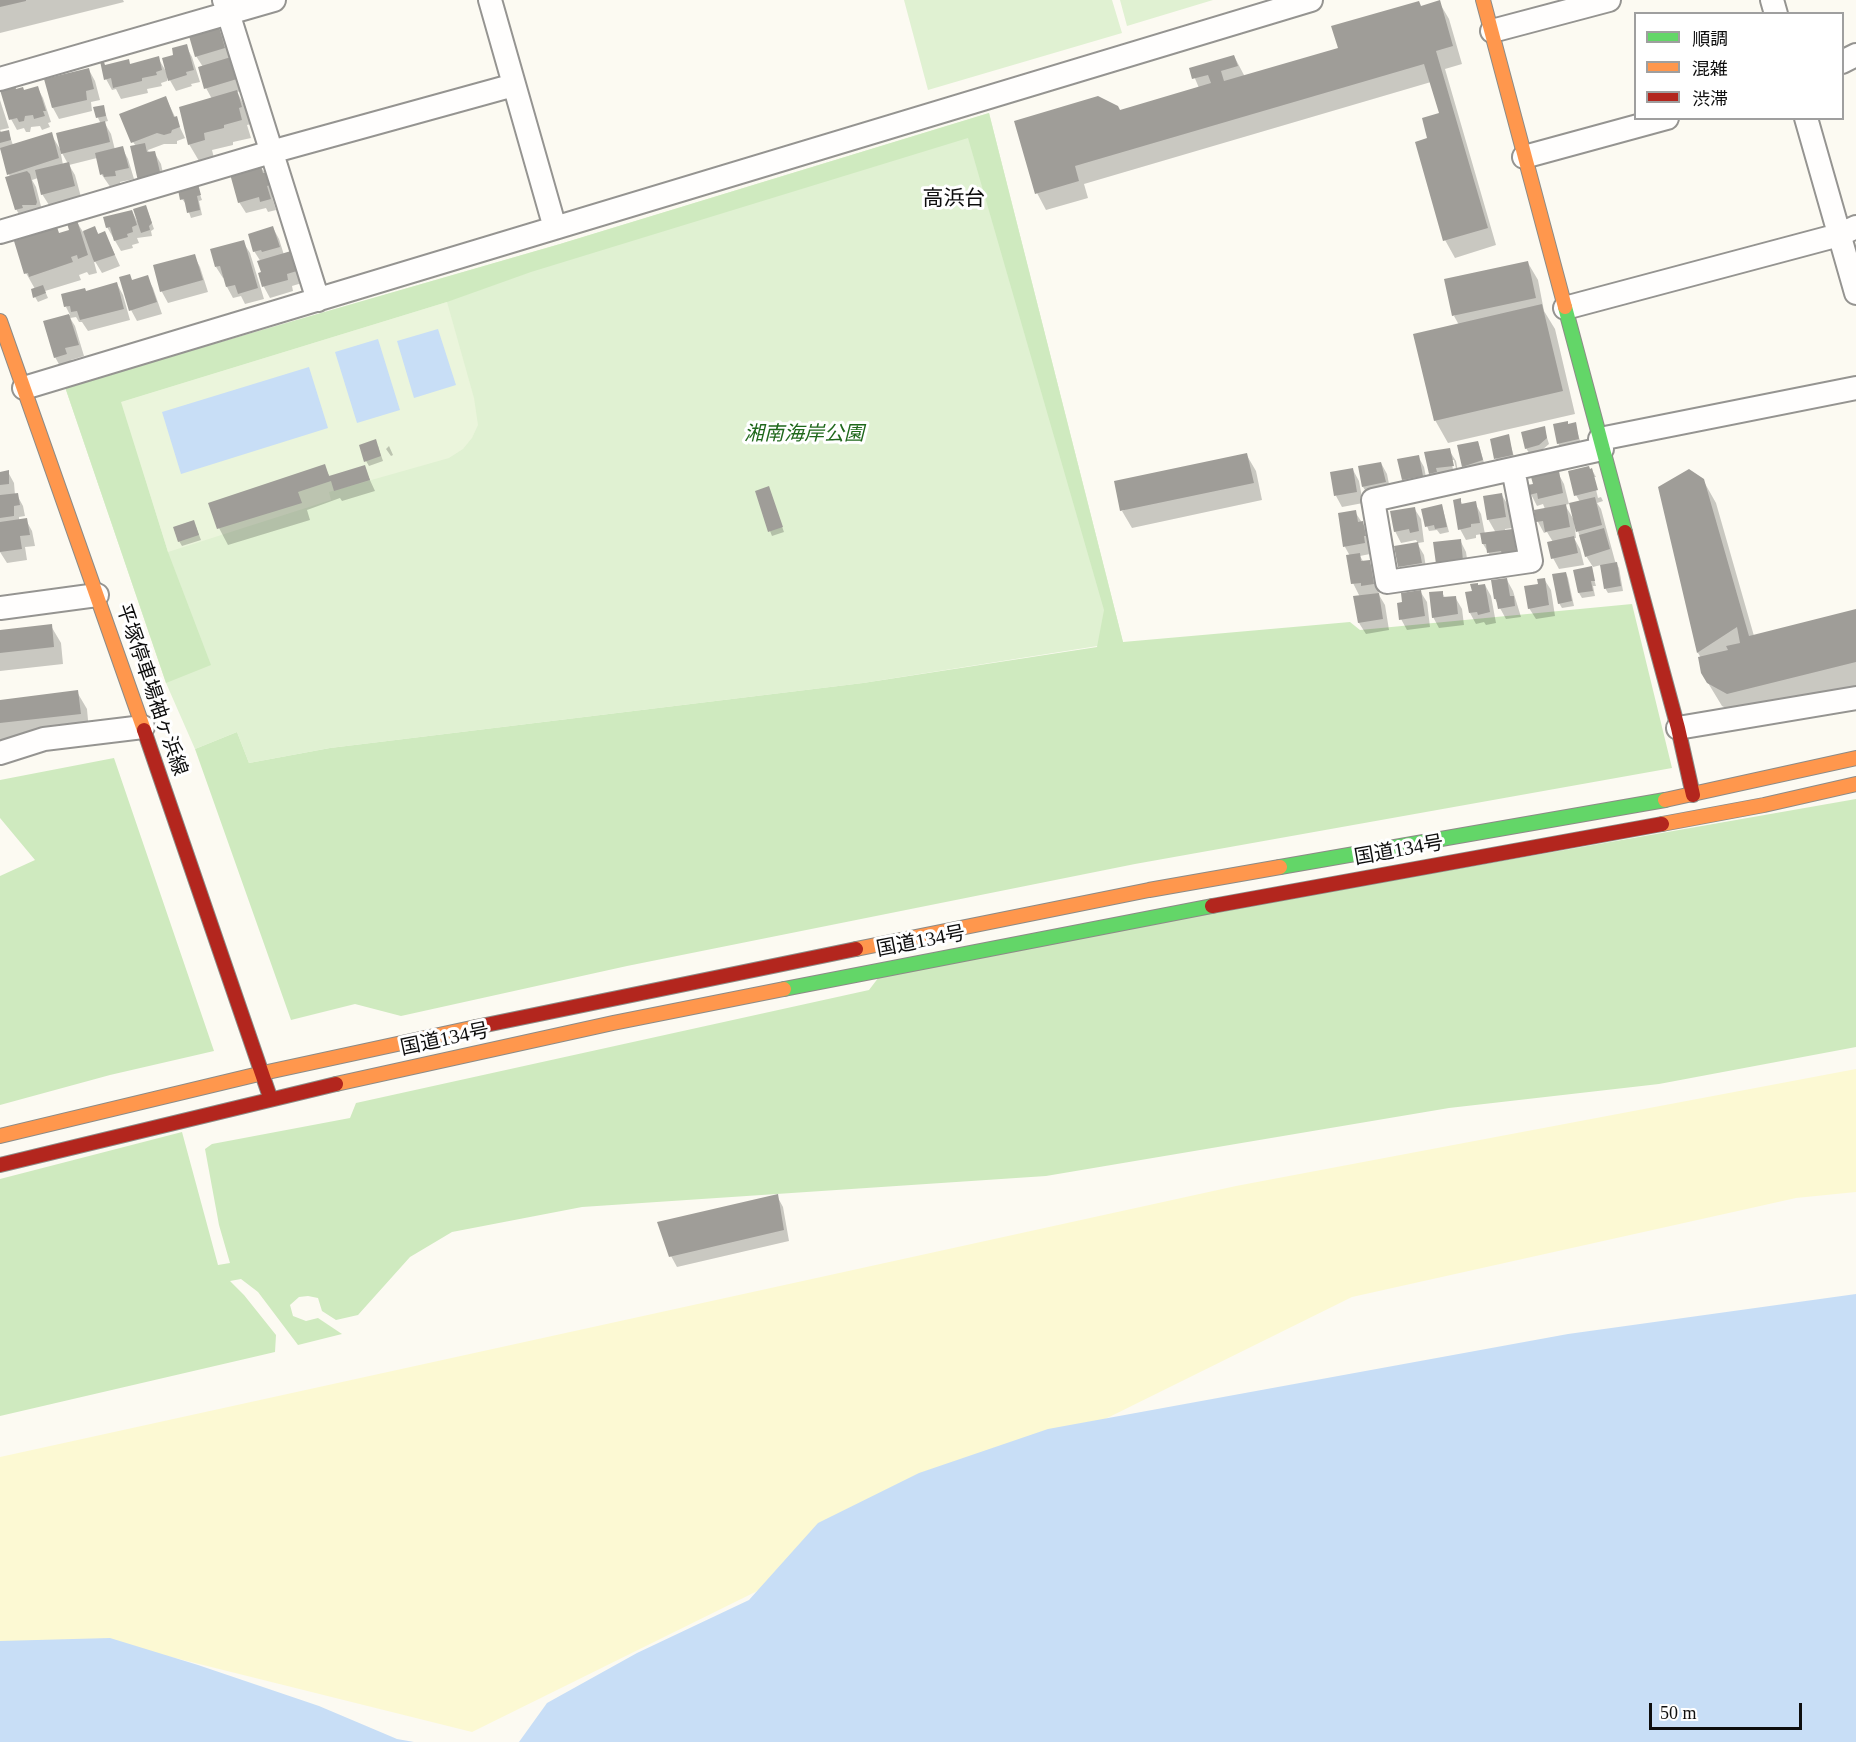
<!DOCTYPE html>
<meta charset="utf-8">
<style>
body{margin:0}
#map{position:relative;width:1856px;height:1742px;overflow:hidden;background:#fcfaf2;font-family:"Times New Roman","Noto Sans JP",serif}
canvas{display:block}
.legend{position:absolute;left:1634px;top:12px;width:210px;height:108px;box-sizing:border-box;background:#fff;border:2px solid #9f9f9f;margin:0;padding:8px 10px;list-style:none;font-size:18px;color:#0e0e0e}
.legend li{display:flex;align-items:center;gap:12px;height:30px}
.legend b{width:30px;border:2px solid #9f9f9f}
.scale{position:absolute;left:1649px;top:1703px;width:153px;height:27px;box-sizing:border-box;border:3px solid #0e0e0e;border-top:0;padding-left:8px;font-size:18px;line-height:21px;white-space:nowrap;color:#0e0e0e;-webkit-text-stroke:4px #fff;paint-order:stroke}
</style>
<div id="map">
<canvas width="1856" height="1742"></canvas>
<ul class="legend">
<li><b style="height:8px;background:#63d668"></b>順調</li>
<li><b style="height:8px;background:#ff974d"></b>混雑</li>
<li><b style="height:8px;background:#b3261e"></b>渋滞</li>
</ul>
<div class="scale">50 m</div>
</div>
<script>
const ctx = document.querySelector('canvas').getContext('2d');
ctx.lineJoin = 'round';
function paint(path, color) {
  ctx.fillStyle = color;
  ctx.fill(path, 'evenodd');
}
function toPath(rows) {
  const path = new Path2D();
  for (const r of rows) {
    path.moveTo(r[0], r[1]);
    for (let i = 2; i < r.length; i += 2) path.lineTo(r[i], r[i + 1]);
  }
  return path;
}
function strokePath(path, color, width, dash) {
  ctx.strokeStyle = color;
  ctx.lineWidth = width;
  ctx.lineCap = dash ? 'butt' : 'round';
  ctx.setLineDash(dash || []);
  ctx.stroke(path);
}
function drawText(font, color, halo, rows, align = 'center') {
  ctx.font = font + ' "Times New Roman","Noto Sans JP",serif';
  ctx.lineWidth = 6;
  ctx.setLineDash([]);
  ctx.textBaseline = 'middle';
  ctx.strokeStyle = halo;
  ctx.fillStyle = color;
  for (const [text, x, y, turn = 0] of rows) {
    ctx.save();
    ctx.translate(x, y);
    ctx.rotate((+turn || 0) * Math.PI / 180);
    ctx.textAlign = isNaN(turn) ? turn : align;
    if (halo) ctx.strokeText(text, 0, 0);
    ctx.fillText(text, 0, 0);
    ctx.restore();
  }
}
const green = toPath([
 [904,0,1112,0,1122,33,928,90],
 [1120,0,1213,0,1127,26],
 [989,113,1123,642,863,683,330,748,249,763,237,732,195,749,166,683,65,387,560,244]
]);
const forest = toPath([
 [989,113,1123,642,1350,622,1360,630,1632,604,1672,768,1135,864,627,966,401,1016,355,1004,291,1020,195,749,237,732,249,763,330,748,863,683,1097,647,1104,610,968,138,531,272,447,302,122,402,168,552,211,665,166,683,65,387,560,244],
 [114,758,214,1051,110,1075,0,1105,0,876,35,860,0,818,0,780],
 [1856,799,1856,1047,1659,1084,1449,1108,1046,1176,582,1207,452,1232,410,1257,358,1315,336,1320,322,1311,318,1298,308,1296,299,1297,290,1305,293,1316,306,1321,318,1318,342,1334,298,1345,258,1292,241,1279,230,1281,244,1295,276,1335,275,1352,0,1416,0,1179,182,1132,218,1265,230,1263,219,1225,205,1149,212,1144,350,1118,356,1103,869,990,885,969]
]);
const sand = toPath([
 [1856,1069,1856,1192,1796,1198,1352,1297,472,1732,167,1656,0,1671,0,1457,1236,1186]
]);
const pitch = toPath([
 [447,302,474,398,478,425,472,438,463,449,449,458,329,492,331,500,168,552,121,402]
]);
const water = toPath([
 [438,329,456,385,414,398,397,341],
 [378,339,400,410,357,423,335,352],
 [309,367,328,428,181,474,162,412],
 [1856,1294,1856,1742,519,1742,547,1703,637,1653,749,1600,818,1523,919,1473,1048,1429,1568,1334],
 [110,1638,198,1665,319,1706,397,1739,414,1742,0,1742,0,1641]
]);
const shadow = toPath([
 [0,0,123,0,124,2,0,33],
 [1439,2,1449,19,1462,64,1445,69,1496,245,1455,258,1445,240,1429,139,1441,115,1431,82,1084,184,1088,198,1046,210,1037,193,1120,112,1199,88,1191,69,1234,56,1245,77,1339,49,1421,7],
 [218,29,225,40,242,91,237,92,246,109,251,124,247,125,251,138,233,142,233,145,212,150,214,158,199,161,189,144,188,137,177,141,177,144,164,144,148,150,149,153,154,152,161,164,165,183,163,183,133,142,166,98,185,138,188,137,212,99,206,88,203,67,196,56],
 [186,46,192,57,200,82,191,84,192,86,176,91,167,75,167,81,161,83,162,86,147,89,148,93,121,99,116,89,112,90,106,79,106,67,131,65,158,58,167,73,175,56],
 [89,70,95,81,100,100,91,102,92,111,59,119,53,108,46,80],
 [37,87,43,98,51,122,48,123,50,127,42,130,40,126,31,127,30,132,26,132,24,128,17,130,11,119,16,91,24,91],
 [0,100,9,128,0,130],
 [103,106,108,121,104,122,111,134,115,150,122,148,128,159,134,179,120,182,121,187,111,188,102,175,97,158,69,165,75,175,81,197,49,205,42,194,38,178,32,180,36,187,43,214,23,221,16,209,10,177,0,148,0,130,2,133,8,131,13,145,51,134,60,149,63,165,68,164,61,151,101,124,98,118],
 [259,165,266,174,276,196,272,197,276,210,268,212,266,208,246,213,239,202],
 [197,186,202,200,199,201,202,215,191,218,186,204,182,199],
 [132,211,137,221,148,212,154,229,151,231,152,236,137,238,139,243,132,245,133,248,121,251,107,227],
 [75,219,83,232,95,228,99,235,105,233,120,266,102,273,93,258,97,273,89,275,87,272,79,275,81,280,45,291,48,298,38,302,35,297,35,289,26,273,59,234,71,231],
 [273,228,279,239,284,255,290,253,296,264,302,283,292,286,293,291,270,298,264,287,261,262,254,251],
 [243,242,250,253,264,299,245,304,241,296,233,298,227,287,225,277,223,278,216,267],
 [194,256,200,267,208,292,168,303,162,292,155,266],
 [1528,263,1538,280,1544,311,1555,329,1575,414,1448,443,1435,420,1459,325,1454,316],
 [147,277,153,288,162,314,137,321,131,310,132,281],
 [117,284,123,295,130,320,88,331,82,322,79,322,76,317,70,318,75,326,84,356,71,360,72,365,61,368,55,357,44,322,70,315,66,307,86,293],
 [1575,424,1581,444,1561,448,1558,443],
 [1544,428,1549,444,1542,450,1529,453,1526,448],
 [1508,436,1515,460,1499,464,1496,459],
 [1478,442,1485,466,1466,471,1463,466],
 [378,446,383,461,369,466,366,461],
 [389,446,393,455,391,456,386,449],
 [1449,450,1456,461,1459,477,1436,484,1430,473],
 [1451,460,1454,460,1457,473,1454,474],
 [1246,454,1256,471,1262,500,1132,528,1122,511],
 [1418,456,1424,467,1428,487,1410,491,1403,480],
 [1381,463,1387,474,1391,494,1370,498,1363,487],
 [324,466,330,477,364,467,375,491,342,501,340,498,307,510,310,520,228,545,219,528],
 [1353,470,1359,481,1363,503,1342,507,1336,496],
 [1590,470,1592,470,1596,477,1593,477,1598,498,1601,497,1603,501,1597,503,1601,509,1615,561,1619,568,1623,591,1608,593,1605,588,1601,565,1593,567,1586,556,1578,531,1580,502,1576,495],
 [8,472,14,483,15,495,17,495,23,506,25,516,19,517,19,521,26,520,32,531,35,546,25,547,27,560,7,563,0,552,0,473],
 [1558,473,1564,484,1569,504,1565,505,1574,520,1576,538,1574,538,1580,549,1584,565,1559,569,1553,558,1553,542,1547,532,1544,533,1538,522,1535,511,1545,509,1543,504,1537,506,1531,494],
 [1703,480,1716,503,1754,636,1856,611,1856,688,1742,716,1722,706,1702,673,1701,658,1698,653,1660,488],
 [768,488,784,532,772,536,770,531],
 [1501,494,1508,505,1512,528,1505,529,1505,531,1512,530,1519,542,1521,563,1495,563,1483,544,1482,534,1476,535,1476,538,1466,540,1460,529,1460,500,1463,505,1475,503,1481,514,1485,534,1496,533,1488,519],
 [1442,506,1449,532,1440,534,1437,530,1429,531,1427,526],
 [1414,508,1421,519,1424,542,1418,543,1416,540,1401,543,1395,531],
 [1355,512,1369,533,1371,547,1369,548,1370,554,1360,556,1364,563,1369,562,1376,573,1379,595,1385,605,1389,630,1366,634,1359,623,1360,597,1353,583,1350,556,1345,547],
 [196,527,201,540,182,546,179,541],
 [1460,540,1466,552,1469,572,1444,575],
 [1417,543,1424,555,1427,574,1406,578,1400,567,1396,547],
 [1591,568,1596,586,1593,586,1595,596,1582,598,1579,593,1575,571],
 [1566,573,1568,578,1574,606,1562,608,1559,603],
 [1544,579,1551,590,1555,616,1536,619,1529,608],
 [1507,580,1513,591,1521,617,1506,619,1495,599],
 [1485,585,1491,596,1496,623,1486,625,1484,622,1476,624,1470,613,1473,593,1478,587],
 [1420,591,1427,602,1430,627,1407,630,1401,619],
 [1442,592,1445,598,1455,597,1462,609,1464,625,1439,628,1433,617],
 [51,626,61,643,63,664,0,671,0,632],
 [77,692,87,709,89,731,0,741,0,702],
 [777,1196,783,1207,789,1241,677,1267,671,1256]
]);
const building = toPath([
 [0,0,26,0,26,1,0,7],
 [1440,0,1453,46,1436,51,1488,228,1443,241,1415,142,1427,138,1422,118,1439,113,1424,64,1075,166,1079,181,1035,194,1014,121,1098,96,1118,106,1120,110,1211,83,1208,75,1192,79,1189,68,1234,55,1238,66,1221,71,1224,81,1338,48,1331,26,1419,1,1421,6],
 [219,27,225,48,195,57,189,36],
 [187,44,194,70,186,72,187,75,168,81,162,58,173,55,172,48],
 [159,56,162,70,156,72,157,75,142,78,142,81,113,88,111,78,104,80,100,61,103,59,105,65,129,59,130,64],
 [231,57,237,79,204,89,198,67],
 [89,68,94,89,86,91,87,100,52,108,44,79],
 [15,85,16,89,23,87,24,90,38,86,46,111,43,111,45,116,34,119,33,115,25,116,24,121,19,122,17,118,9,120,0,90],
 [237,90,242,107,239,108,242,120,224,125,224,128,204,133,205,140,188,145,179,107],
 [166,96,174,117,177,116,180,127,172,130,171,133,164,135,157,133,131,143,119,114],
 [104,105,106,116,96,118,93,107],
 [105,121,110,142,61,154,56,133],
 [9,130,11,140,0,143,0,132],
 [52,132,59,158,7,175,0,148],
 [145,143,147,152,155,151,160,172,157,172,158,176,138,181,130,146],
 [123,146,129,168,115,171,116,176,104,177,103,174,100,175,95,153],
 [69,162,75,186,41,195,35,170],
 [260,163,263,173,267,173,270,185,267,186,271,199,260,202,259,197,238,203,230,174],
 [27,171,30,174,37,202,36,205,22,205,23,208,15,210,5,177],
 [198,184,201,195,197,196,200,210,187,213,184,199,180,200,178,190],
 [146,205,152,223,149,226,150,230,141,233,133,209],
 [132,210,137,225,132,227,133,232,127,234,128,237,114,241,110,227,106,228,103,217],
 [76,217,88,255,78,259,77,255,71,257,73,262,29,277,28,273,24,274,14,241,57,227,59,233,69,230,66,220],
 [95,226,98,234,105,231,115,255,94,262,83,231],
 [273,226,280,247,262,252,261,250,253,252,248,234],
 [244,240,258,288,238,294,235,285,226,287,220,266,215,267,210,249],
 [291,251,297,271,287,274,288,280,262,287,258,273,261,272,257,261],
 [195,254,203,280,160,292,153,265],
 [1528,261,1536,298,1452,316,1444,279],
 [130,274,132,280,148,275,157,302,129,311,119,277],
 [117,282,124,309,80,320,77,311,71,312,70,306,64,307,61,294,85,288,86,291],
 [43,285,46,293,33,298,31,289],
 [1542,304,1563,391,1434,421,1413,334],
 [69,314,79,345,65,348,67,354,54,358,43,321],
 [1568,421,1568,424,1576,422,1579,439,1557,444,1553,424],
 [1545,426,1547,438,1539,445,1525,449,1521,432],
 [1509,434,1513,455,1494,459,1490,439],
 [376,439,381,456,364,462,359,445],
 [1478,441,1483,460,1462,467,1457,445],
 [1450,448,1454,466,1436,468,1437,472,1429,474,1424,452],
 [1247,453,1254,483,1120,511,1114,481],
 [1419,455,1423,476,1402,480,1397,459],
 [1381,462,1386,482,1362,487,1358,466],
 [325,464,329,476,365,465,370,480,334,491,331,481,298,492,302,503,217,529,208,503],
 [1589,466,1590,469,1592,468,1598,490,1574,496,1568,471],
 [1353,468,1357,492,1334,496,1330,472],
 [1689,469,1704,479,1749,636,1856,609,1856,662,1727,694,1707,683,1701,673,1698,657,1728,650,1726,646,1740,643,1737,627,1697,653,1658,487],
 [9,470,9,484,0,485,0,472],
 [1559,471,1563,493,1538,499,1537,493,1529,495,1527,485,1533,484,1531,477],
 [769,486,783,527,768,532,755,491],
 [18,493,20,505,14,506,14,516,0,518,0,495],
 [1502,493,1506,517,1487,520,1483,496],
 [1595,497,1602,525,1576,532,1569,503],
 [1461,498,1461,504,1476,501,1480,523,1471,524,1471,527,1458,530,1453,500],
 [1442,504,1447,527,1435,529,1434,525,1425,527,1421,509],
 [1566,504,1570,527,1545,532,1543,521,1536,522,1534,510],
 [1415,507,1419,531,1410,533,1409,529,1394,532,1390,511],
 [1356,510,1358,522,1363,521,1366,536,1364,536,1365,543,1343,547,1338,513],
 [27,518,30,535,20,536,22,549,0,552,0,522],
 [194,520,199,535,178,542,173,527],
 [1604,528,1610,549,1585,557,1579,535],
 [1513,529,1516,552,1502,554,1501,551,1487,553,1486,544,1482,544,1480,533],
 [1574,536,1578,553,1551,559,1547,542],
 [1461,539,1463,561,1436,564,1433,542],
 [1418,542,1422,563,1398,567,1394,546],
 [1360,553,1361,561,1370,560,1374,584,1361,586,1361,583,1351,584,1346,555],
 [1617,562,1621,586,1604,589,1600,565],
 [1592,566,1595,581,1591,581,1593,591,1578,593,1573,570],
 [1566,572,1572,601,1558,604,1552,574],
 [1507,578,1510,596,1514,596,1515,606,1498,609,1496,599,1494,599,1491,580],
 [1545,578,1549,605,1528,609,1524,586,1538,584,1537,579],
 [1478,583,1478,585,1485,584,1490,612,1478,615,1477,612,1469,613,1465,592,1472,591,1470,584],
 [1421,590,1425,616,1399,620,1397,603,1402,602,1401,593],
 [1443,591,1443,597,1456,596,1458,614,1432,618,1429,592],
 [1379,593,1383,619,1358,623,1353,596],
 [52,624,54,647,0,653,0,630],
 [78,690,81,714,0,723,0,700],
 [778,1194,784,1230,669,1257,657,1222]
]);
const street = toPath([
 [224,0,318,300],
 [490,0,555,228],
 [1772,0,1776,14],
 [1492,31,1609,0],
 [1842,62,1856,55],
 [0,79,274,0],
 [1806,118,1856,293],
 [1524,157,1667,118],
 [0,232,271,152,514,85],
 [1565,308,1839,235,1856,227],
 [24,388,1311,0],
 [1600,439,1856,388],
 [1513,469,1531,561,1387,582,1373,500,1602,449],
 [0,608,97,595],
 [1678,728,1856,698],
 [0,753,44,739,143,727]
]);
const fast = toPath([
 [1565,307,1625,532],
 [1280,867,1665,800],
 [784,989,1212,906]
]);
const slow = toPath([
 [1483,0,1565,307],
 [0,321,144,730],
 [1665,800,1856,758],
 [1662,824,1764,805,1856,784],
 [856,949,1149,890,1280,867],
 [336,1084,613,1023,784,989],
 [0,1136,263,1073,476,1027]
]);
const jam = toPath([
 [1625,532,1678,728,1693,795],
 [144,730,270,1097],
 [1212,906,1662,824],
 [476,1027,856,949],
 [0,1165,336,1084]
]);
const parkNames = [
 ["湘南海岸公園",804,435]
];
const streetNames = [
 ["平塚停車場袖ヶ浜線",151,690,71],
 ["国道134号",1399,851,-10],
 ["国道134号",921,942,-11],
 ["国道134号",445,1040,-12]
];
const neighbourhoodNames = [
 ["高浜台",954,199]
];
paint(green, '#e0f1d2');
paint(forest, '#cfeabf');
paint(sand, '#fcf9d3');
paint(pitch, '#ebf5dc');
paint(water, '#c8def6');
paint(shadow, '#0003');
paint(building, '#9f9d98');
strokePath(street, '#959491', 26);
strokePath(fast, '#8c8b87', 16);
strokePath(slow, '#8c8b87', 16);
strokePath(jam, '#8c8b87', 16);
strokePath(street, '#fffefd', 22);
strokePath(fast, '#63d668', 14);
strokePath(slow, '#ff974d', 14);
strokePath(jam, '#b3261e', 14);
drawText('italic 20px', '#20681c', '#fff', parkNames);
drawText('20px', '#0e0e0e', '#fff', streetNames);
drawText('21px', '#0e0e0e', '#fff', neighbourhoodNames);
</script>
